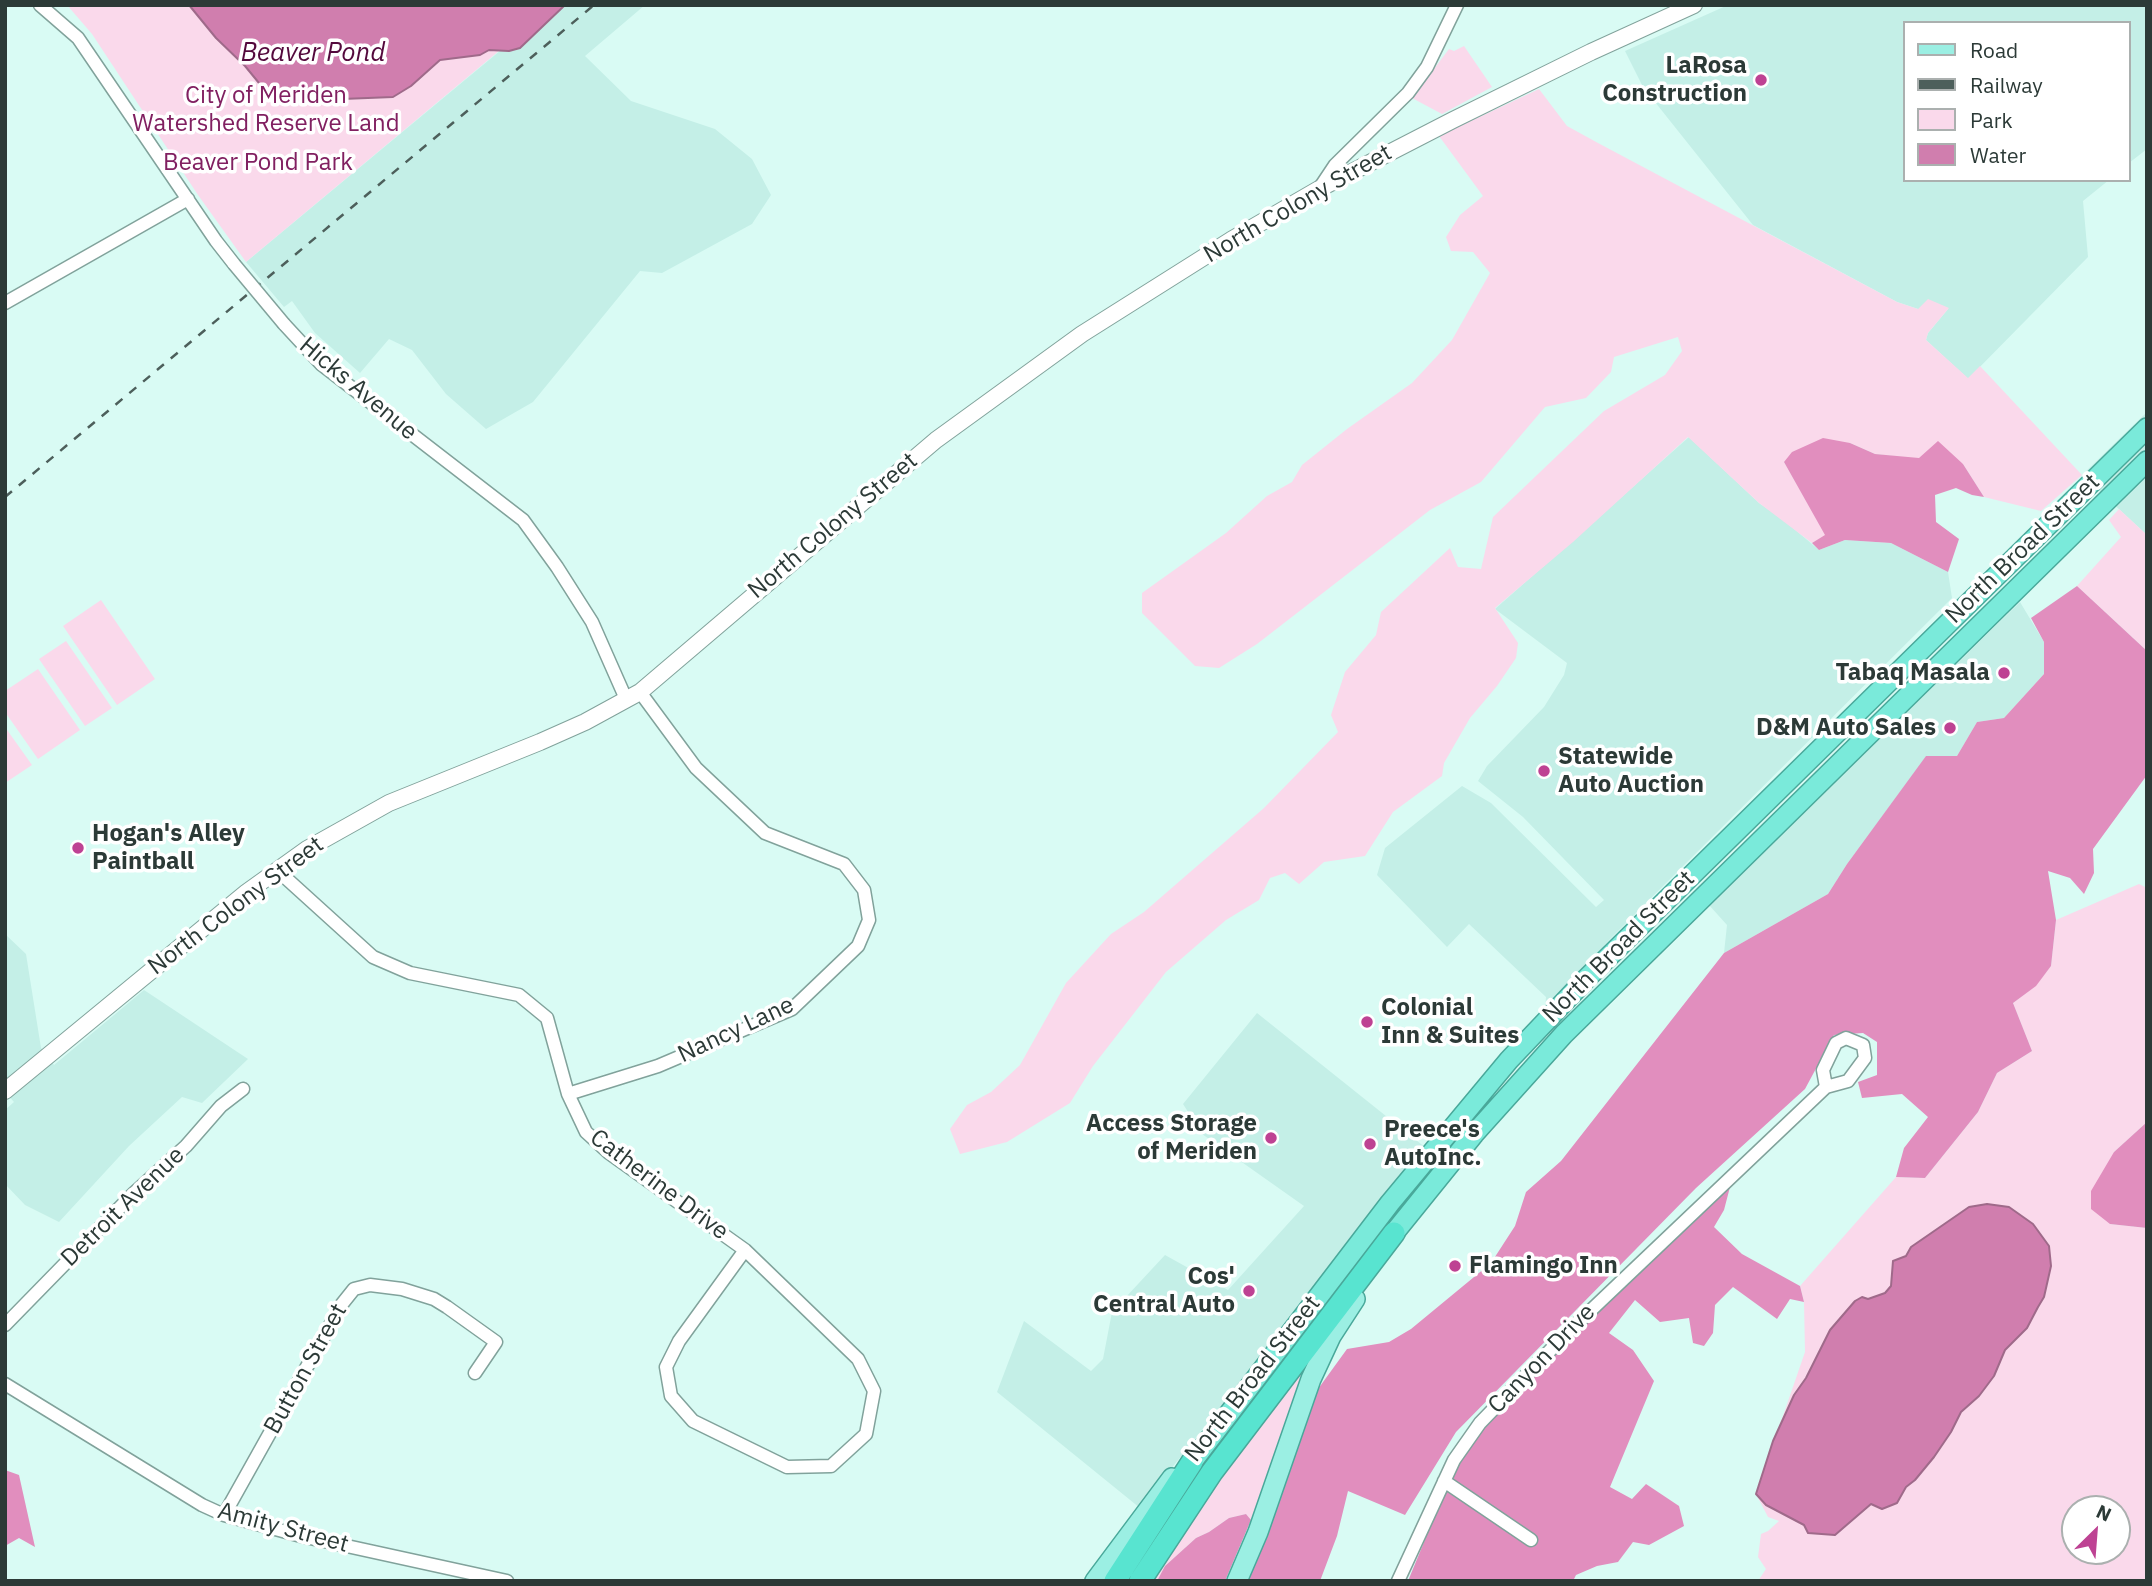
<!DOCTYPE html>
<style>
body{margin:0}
#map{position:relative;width:2152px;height:1586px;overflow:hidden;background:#d9fbf4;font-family:"IBM Plex Sans",sans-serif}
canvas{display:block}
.frame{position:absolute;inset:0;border:7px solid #2c3a37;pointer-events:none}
.legend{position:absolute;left:1903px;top:21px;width:228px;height:161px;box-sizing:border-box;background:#fff;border:2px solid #abb0af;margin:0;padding:9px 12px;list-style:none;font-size:21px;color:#2c3a37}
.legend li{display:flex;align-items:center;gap:14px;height:35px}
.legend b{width:35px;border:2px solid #abb0af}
.north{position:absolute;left:2061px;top:1495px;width:70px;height:70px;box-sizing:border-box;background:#fff;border:2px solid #abb0af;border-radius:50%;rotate:25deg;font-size:19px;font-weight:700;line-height:28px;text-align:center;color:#2c3a37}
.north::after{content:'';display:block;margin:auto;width:24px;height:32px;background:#be4293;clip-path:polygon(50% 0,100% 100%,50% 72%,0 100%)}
</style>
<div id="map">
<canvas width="2152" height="1586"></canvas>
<div class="frame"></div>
<ul class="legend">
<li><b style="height:9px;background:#9befe3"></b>Road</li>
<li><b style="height:9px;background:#4d5f5b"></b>Railway</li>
<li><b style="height:19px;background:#fad9eb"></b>Park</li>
<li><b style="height:19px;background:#d07eae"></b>Water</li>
</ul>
<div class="north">N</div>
</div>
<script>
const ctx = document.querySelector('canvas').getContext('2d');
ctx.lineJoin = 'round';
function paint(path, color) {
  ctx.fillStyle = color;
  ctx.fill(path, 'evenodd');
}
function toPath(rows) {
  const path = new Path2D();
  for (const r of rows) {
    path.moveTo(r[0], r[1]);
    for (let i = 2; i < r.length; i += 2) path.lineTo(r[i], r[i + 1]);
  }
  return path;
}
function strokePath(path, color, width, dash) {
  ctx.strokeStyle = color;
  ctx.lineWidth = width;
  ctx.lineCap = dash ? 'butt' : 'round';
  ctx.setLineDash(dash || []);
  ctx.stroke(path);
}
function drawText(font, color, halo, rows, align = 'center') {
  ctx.font = font + ' "IBM Plex Sans",sans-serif';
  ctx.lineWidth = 7;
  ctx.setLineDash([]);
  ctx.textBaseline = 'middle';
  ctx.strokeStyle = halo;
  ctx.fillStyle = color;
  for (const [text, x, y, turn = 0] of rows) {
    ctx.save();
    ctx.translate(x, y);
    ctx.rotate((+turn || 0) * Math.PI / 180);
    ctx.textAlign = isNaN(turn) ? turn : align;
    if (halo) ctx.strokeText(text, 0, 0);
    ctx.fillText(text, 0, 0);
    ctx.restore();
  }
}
const built = toPath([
 [565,5,645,5,585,56,631,101,715,129,752,159,771,195,752,224,662,273,640,271,533,402,486,429,446,394,412,350,389,339,360,373,315,333,292,301,284,307,246,262,501,50,510,51],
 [1728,5,2147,5,2147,149,2129,163,2129,23,1905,23,1905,180,2109,180,2083,201,2088,257,1968,379,1926,340,1928,333,1948,309,1918,309,1897,302,1753,225,1643,87,1625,51],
 [2147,412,2147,535,2082,475],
 [1689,437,1759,503,1779,516,1819,550,1845,540,1891,543,1948,572,1952,598,1612,937,1545,1009,1546,997,1469,924,1447,947,1377,875,1385,848,1462,786,1491,803,1596,907,1604,900,1523,817,1478,781,1487,766,1544,707,1564,675,1567,663,1495,609],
 [2020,602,2044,642,2044,674,2004,718,1977,722,1957,756,1926,757,1847,864,1828,894,1724,953,1727,925,1709,905],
 [5,934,26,954,41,1048,54,1065,144,990,248,1059,202,1103,182,1097,129,1146,59,1222,25,1205,5,1184,5,1110,14,1102,5,1092],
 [1257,1013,1426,1148,1140,1508,997,1392,1024,1321,1091,1371,1103,1359,1112,1312,1165,1255,1228,1290,1304,1206,1202,1134,1183,1104]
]);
const green = toPath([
 [67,5,554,5,246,262,198,195,92,34],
 [1464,46,1492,87,1442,114,1412,98,1449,49,1454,51],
 [1539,89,1567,126,1598,143,1897,302,1918,309,1928,299,1949,308,1928,333,1926,340,1968,378,1980,366,2082,475,2041,511,1984,497,1963,464,1875,454,1850,443,1784,462,1826,535,1812,543,1759,503,1688,437,1573,542,1495,608,1518,643,1516,658,1497,686,1470,718,1444,763,1442,776,1393,812,1365,856,1324,862,1299,884,1285,873,1270,878,1259,900,1226,920,1166,972,1093,1066,1070,1103,1007,1142,960,1154,950,1129,967,1105,991,1092,1020,1065,1066,983,1111,934,1144,912,1264,808,1338,732,1331,715,1345,672,1376,635,1381,612,1450,548,1458,567,1481,569,1493,517,1604,411,1665,375,1682,351,1678,337,1614,357,1611,372,1586,398,1545,407,1481,482,1430,510,1257,644,1219,668,1195,666,1142,613,1142,593,1226,533,1267,496,1292,482,1302,465,1347,429,1412,383,1452,340,1490,273,1473,252,1451,251,1446,237,1460,215,1483,196,1439,136],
 [2119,509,2147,535,2147,651,2077,586,2121,537,2109,520],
 [101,600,155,679,117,705,63,626],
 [66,641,112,708,85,726,39,659],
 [38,669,80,730,38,759,5,712,5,691],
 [5,727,32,765,5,783],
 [2139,884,2147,888,2147,1122,2114,1152,2110,1224,2147,1228,2147,1581,1758,1581,1766,1569,1758,1557,1761,1534,1768,1531,1779,1521,1768,1517,1756,1494,1805,1352,1804,1302,1800,1286,1896,1177,1925,1178,1978,1112,1997,1073,2032,1051,2013,1003,2035,986,2051,966,2056,920],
 [2075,1509,2117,1509,2117,1551,2075,1551],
 [1306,1362,1312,1364,1251,1520,1246,1514,1229,1518,1209,1532,1196,1538,1165,1566,1157,1581,1149,1581,1180,1532]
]);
const forest = toPath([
 [1823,438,1850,443,1875,454,1919,458,1938,441,1963,464,1984,497,1972,495,1956,488,1935,495,1936,522,1959,539,1948,572,1891,543,1845,540,1819,550,1812,543,1825,535,1784,462,1792,452],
 [2077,586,2147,651,2147,775,2093,849,2094,873,2084,894,2070,878,2048,871,2056,920,2051,966,2036,986,2013,1003,2032,1051,1997,1073,1978,1112,1925,1178,1896,1177,1904,1148,1928,1117,1902,1094,1862,1098,1858,1082,1877,1075,1877,1042,1863,1033,1834,1035,1805,1089,1696,1188,1456,1432,1405,1515,1348,1491,1337,1536,1320,1581,1248,1581,1318,1389,1347,1349,1389,1342,1411,1329,1491,1263,1515,1226,1526,1192,1561,1161,1724,953,1828,894,1847,864,1926,756,1957,756,1977,722,2004,718,2044,674,2044,642,2031,618],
 [2147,1122,2147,1228,2110,1224,2091,1209,2091,1191,2114,1152],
 [1730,1187,1724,1210,1714,1227,1742,1254,1800,1286,1804,1302,1790,1299,1777,1319,1733,1287,1715,1305,1713,1333,1704,1346,1693,1343,1689,1318,1660,1322,1635,1300,1609,1333,1633,1350,1654,1381,1610,1487,1632,1499,1646,1484,1679,1506,1684,1526,1649,1545,1633,1542,1618,1562,1597,1566,1576,1575,1573,1581,1408,1581,1450,1479,1480,1433,1560,1347,1652,1257],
 [5,1470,19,1475,35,1547,19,1538,5,1546],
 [1246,1514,1251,1520,1225,1581,1157,1581,1165,1566,1196,1538,1209,1532,1229,1518]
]);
const water = toPath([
 [189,5,565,5,520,48,509,51,489,50,480,55,440,60,411,86,393,97,292,101,277,99,268,94,245,66,216,38,189,5],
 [1987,1204,2009,1207,2033,1224,2049,1246,2051,1266,2044,1297,2038,1307,2027,1328,2005,1350,1994,1376,1979,1396,1961,1412,1951,1432,1934,1457,1915,1480,1906,1487,1897,1503,1882,1509,1871,1504,1835,1535,1808,1533,1804,1525,1766,1505,1756,1494,1773,1441,1794,1395,1806,1378,1830,1330,1855,1301,1862,1297,1868,1299,1885,1293,1891,1286,1893,1261,1906,1256,1911,1247,1969,1207,1987,1204]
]);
const minor = toPath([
 [40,5,78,38,216,241,234,264],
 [1319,189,1335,165,1408,93,1427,67,1457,5],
 [5,303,188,199],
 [284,324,321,364,523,520,557,567,592,622,626,699],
 [277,870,373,957,410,973,519,995,547,1018,568,1094,586,1132,609,1153,745,1250,858,1359,874,1391,866,1434,831,1466,787,1467,693,1421,671,1396,666,1367,679,1341,745,1250],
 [568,1094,658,1066,792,1009,858,946,869,920,864,890,844,864,765,833,696,768,640,692],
 [5,1325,134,1193,186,1146,221,1106,243,1089],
 [5,1384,202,1505,224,1515,301,1536,507,1581],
 [1444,1481,1531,1540],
 [224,1515,342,1304,354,1289,370,1285,402,1289,434,1299,447,1307,496,1342,475,1373],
 [1398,1581,1454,1460,1480,1423,1567,1333,1826,1087,1848,1081,1865,1058,1863,1045,1846,1038,1836,1043,1823,1070,1826,1087]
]);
const secondary = toPath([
 [5,1091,247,892,307,849,389,803,540,742,585,722,640,692,936,440,1082,334,1231,240,1319,189,1453,120,1591,52,1694,5]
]);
const primary = toPath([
 [1095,1581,1172,1478],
 [1237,1581,1258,1532,1311,1379,1331,1336,1355,1299]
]);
const trunk = toPath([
 [1394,1233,1474,1134,1564,1034,2147,461],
 [1192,1462,1390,1203,1509,1060,1587,978,2147,428]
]);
const motorway = toPath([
 [1115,1581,1192,1462],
 [1140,1581,1212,1472,1394,1233]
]);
const rail = toPath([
 [5,497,594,5]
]);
const minorBridge = toPath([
 [234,264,284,324]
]);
const markers = [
 [1761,80,7,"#be4293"],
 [2004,673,7,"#be4293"],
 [1950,728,7,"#be4293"],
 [1544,771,7,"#be4293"],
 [78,848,7,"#be4293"],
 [1367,1022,7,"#be4293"],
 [1271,1138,7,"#be4293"],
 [1370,1144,7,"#be4293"],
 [1455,1266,7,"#be4293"],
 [1249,1291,7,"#be4293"]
];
const poiNames = [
 ["LaRosa",1747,66],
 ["Construction",1747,94],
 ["Tabaq Masala",1990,673],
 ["D&M Auto Sales",1936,728],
 ["Statewide",1558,757,"left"],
 ["Auto Auction",1558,785,"left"],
 ["Hogan's Alley",92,834,"left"],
 ["Paintball",92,862,"left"],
 ["Colonial",1381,1008,"left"],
 ["Inn & Suites",1381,1036,"left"],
 ["Access Storage",1257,1124],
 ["of Meriden",1257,1152],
 ["Preece's",1384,1130,"left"],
 ["AutoInc.",1384,1158,"left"],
 ["Flamingo Inn",1469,1266,"left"],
 ["Cos'",1235,1277],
 ["Central Auto",1235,1305]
];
const parkNames = [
 ["City of Meriden",266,96],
 ["Watershed Reserve Land",266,124],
 ["Beaver Pond Park",258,163]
];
const streetNames = [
 ["North Colony Street",1298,204,-30],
 ["Hicks Avenue",358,389,40],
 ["North Colony Street",833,526,-40],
 ["North Broad Street",2023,549,-44],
 ["North Colony Street",236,906,-37],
 ["North Broad Street",1619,947,-45],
 ["Nancy Lane",736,1030,-25],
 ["Catherine Drive",659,1185,37],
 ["Detroit Avenue",123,1207,-44],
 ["Canyon Drive",1542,1359,-46],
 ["Button Street",306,1369,-61],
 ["North Broad Street",1253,1379,-52],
 ["Amity Street",283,1528,15]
];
const waterNames = [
 ["Beaver Pond",313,53]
];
paint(built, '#c4efe7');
paint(green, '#fad9eb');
paint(forest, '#e18ebe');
paint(water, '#d07eae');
strokePath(water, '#9f6a8a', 2);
strokePath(minor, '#81a29b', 15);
strokePath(secondary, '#81a29b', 18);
strokePath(primary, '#49a89a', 22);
strokePath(trunk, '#49a89a', 22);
strokePath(motorway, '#49a89a', 24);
strokePath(minor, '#fff', 12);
strokePath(secondary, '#fff', 16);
strokePath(primary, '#9befe3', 19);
strokePath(trunk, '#7aeada', 19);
strokePath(motorway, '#58e4d0', 21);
strokePath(rail, '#4d5f5b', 2.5, [9, 9]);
strokePath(minorBridge, '#81a29b', 15, []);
strokePath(minorBridge, '#fff', 12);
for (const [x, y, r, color] of markers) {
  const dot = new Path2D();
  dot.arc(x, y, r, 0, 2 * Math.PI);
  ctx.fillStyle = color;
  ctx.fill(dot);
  strokePath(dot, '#fff', 2.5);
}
drawText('bold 24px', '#2c3a37', '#fff', poiNames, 'right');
drawText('24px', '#812061', '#fff', parkNames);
drawText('24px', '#2c3a37', '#fff', streetNames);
drawText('italic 26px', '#54093d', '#fff', waterNames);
</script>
